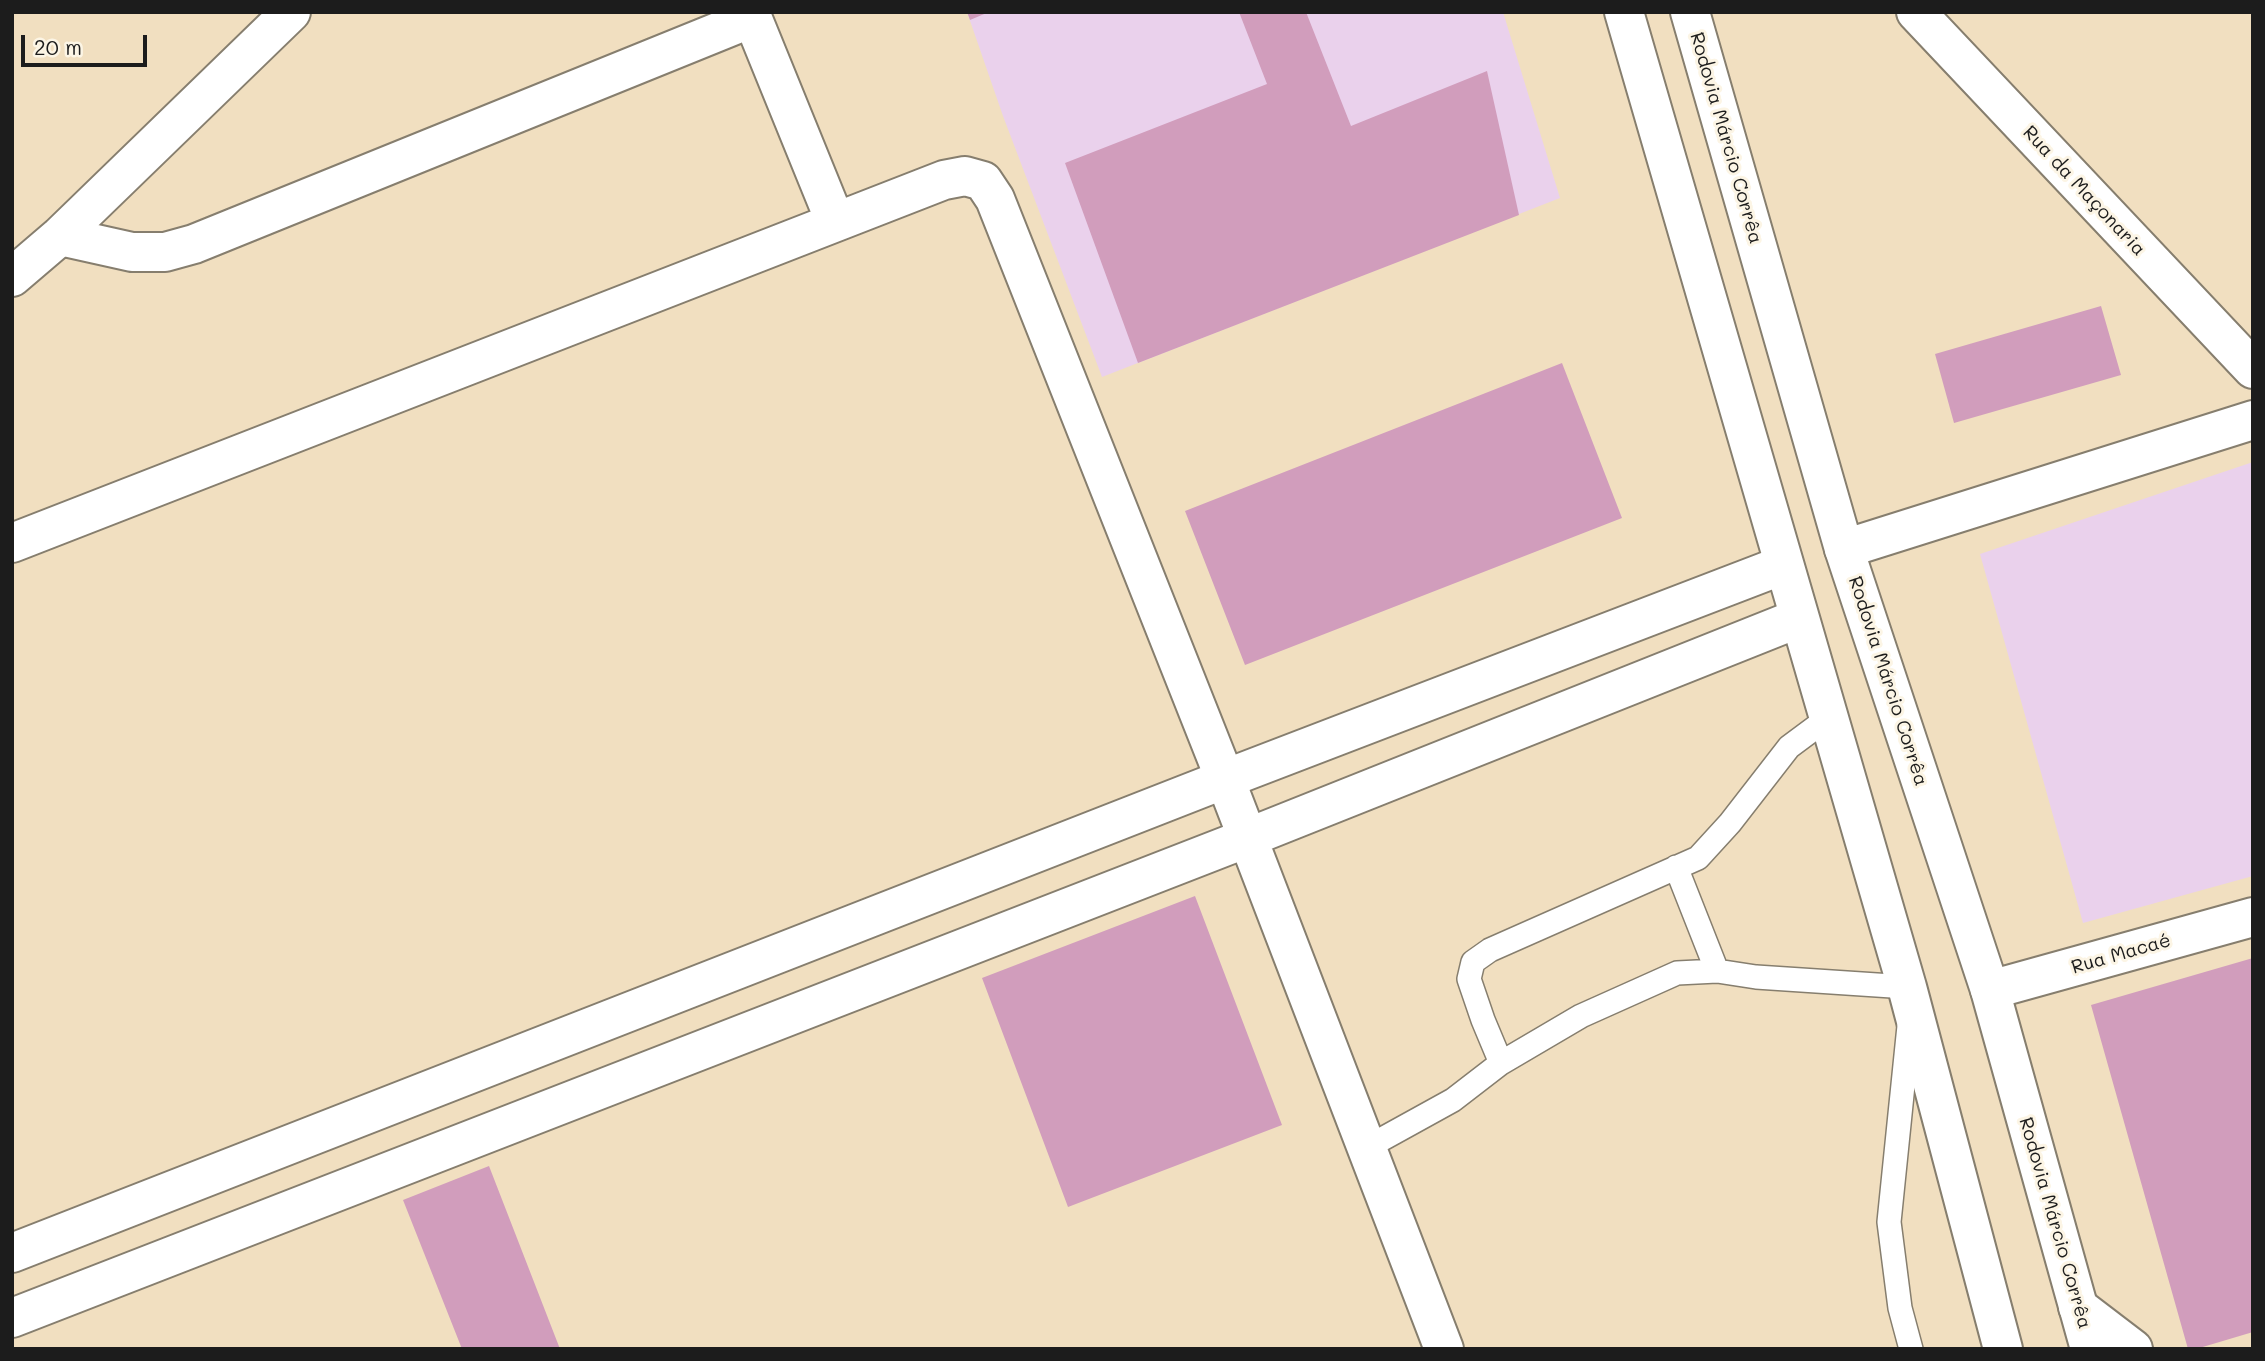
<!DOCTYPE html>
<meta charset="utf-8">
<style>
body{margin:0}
#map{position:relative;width:2265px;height:1361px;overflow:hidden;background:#f1dfc0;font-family:Mali,sans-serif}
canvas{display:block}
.frame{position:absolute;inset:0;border:14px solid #1c1c1c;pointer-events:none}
.scale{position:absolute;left:21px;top:35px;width:126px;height:32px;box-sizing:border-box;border:4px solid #1c1c1c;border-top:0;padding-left:9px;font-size:21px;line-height:24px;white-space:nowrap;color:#1c1c1c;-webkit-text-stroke:5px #fcf5e5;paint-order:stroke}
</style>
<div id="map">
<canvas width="2265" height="1361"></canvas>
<div class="frame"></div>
<div class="scale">20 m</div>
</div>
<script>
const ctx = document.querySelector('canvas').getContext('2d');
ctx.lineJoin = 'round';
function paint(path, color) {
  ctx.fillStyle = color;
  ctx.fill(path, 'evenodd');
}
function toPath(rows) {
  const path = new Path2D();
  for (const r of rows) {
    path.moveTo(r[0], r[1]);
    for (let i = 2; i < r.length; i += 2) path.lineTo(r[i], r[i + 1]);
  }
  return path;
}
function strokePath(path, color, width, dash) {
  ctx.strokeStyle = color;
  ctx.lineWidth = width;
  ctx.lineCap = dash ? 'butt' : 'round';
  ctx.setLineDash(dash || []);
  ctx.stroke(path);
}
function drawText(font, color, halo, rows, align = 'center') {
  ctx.font = font + ' Mali,sans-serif';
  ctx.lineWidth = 6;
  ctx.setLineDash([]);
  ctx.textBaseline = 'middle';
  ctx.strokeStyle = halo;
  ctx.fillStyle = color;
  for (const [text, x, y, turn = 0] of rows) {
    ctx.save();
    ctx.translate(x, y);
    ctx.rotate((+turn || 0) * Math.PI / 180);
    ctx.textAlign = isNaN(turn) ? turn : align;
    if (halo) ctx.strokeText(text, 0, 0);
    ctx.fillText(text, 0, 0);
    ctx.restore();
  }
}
const built = toPath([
 [967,12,1503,12,1560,198,1102,377,1003,116],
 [2253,462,2253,876,2083,923,1980,554]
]);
const building = toPath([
 [967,12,989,12,970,20],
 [1239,12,1306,12,1351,126,1487,71,1519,215,1138,363,1065,163,1267,84],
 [2101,306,2121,375,1954,423,1935,354],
 [1562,363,1622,518,1245,665,1185,511],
 [1195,896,1282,1125,1068,1207,982,978],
 [2253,958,2253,1332,2196,1349,2188,1349,2091,1005],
 [489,1166,560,1349,462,1349,403,1200]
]);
const service = toPath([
 [1676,867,1717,971],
 [1909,1026,1889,1222,1900,1308,1911,1349],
 [1501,1063,1581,1016,1677,973,1717,971,1756,977,1907,987],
 [1366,1148,1453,1100,1501,1063,1483,1020,1469,979,1473,962,1490,950,1698,858,1730,823,1789,747,1828,718]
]);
const minor = toPath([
 [750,12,835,221],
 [1916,12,2253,369],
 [60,236,132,252,165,252,194,244,752,18],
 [12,277,60,236,291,12],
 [12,543,944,180,965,176,983,181,995,199,1225,779,1444,1349],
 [1844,549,2253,420],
 [1990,990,2253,917],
 [12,1253,1225,779,1783,565],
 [12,1318,1247,838,1799,618]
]);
const tertiary = toPath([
 [2078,1307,2133,1349]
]);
const trunk = toPath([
 [1624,12,1907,987,2003,1349],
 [1690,12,1844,549,1990,990,2090,1349]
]);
const streetNames = [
 ["Rodovia Márcio Corrêa",1726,138,74],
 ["Rua da Maçonaria",2084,191,47],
 ["Rodovia Márcio Corrêa",1888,681,72],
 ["Rua Macaé",2121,954,-16],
 ["Rodovia Márcio Corrêa",2055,1223,74]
];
paint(built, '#ead1ec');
paint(building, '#d19dbc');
strokePath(service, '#867e6e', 26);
strokePath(minor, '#867e6e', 42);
strokePath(tertiary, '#867e6e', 42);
strokePath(trunk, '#867e6e', 42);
strokePath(service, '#fff', 23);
strokePath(minor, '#fff', 38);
strokePath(tertiary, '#fff', 38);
strokePath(trunk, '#fff', 38);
drawText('19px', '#1c1c1c', '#fcf5e5', streetNames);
</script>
